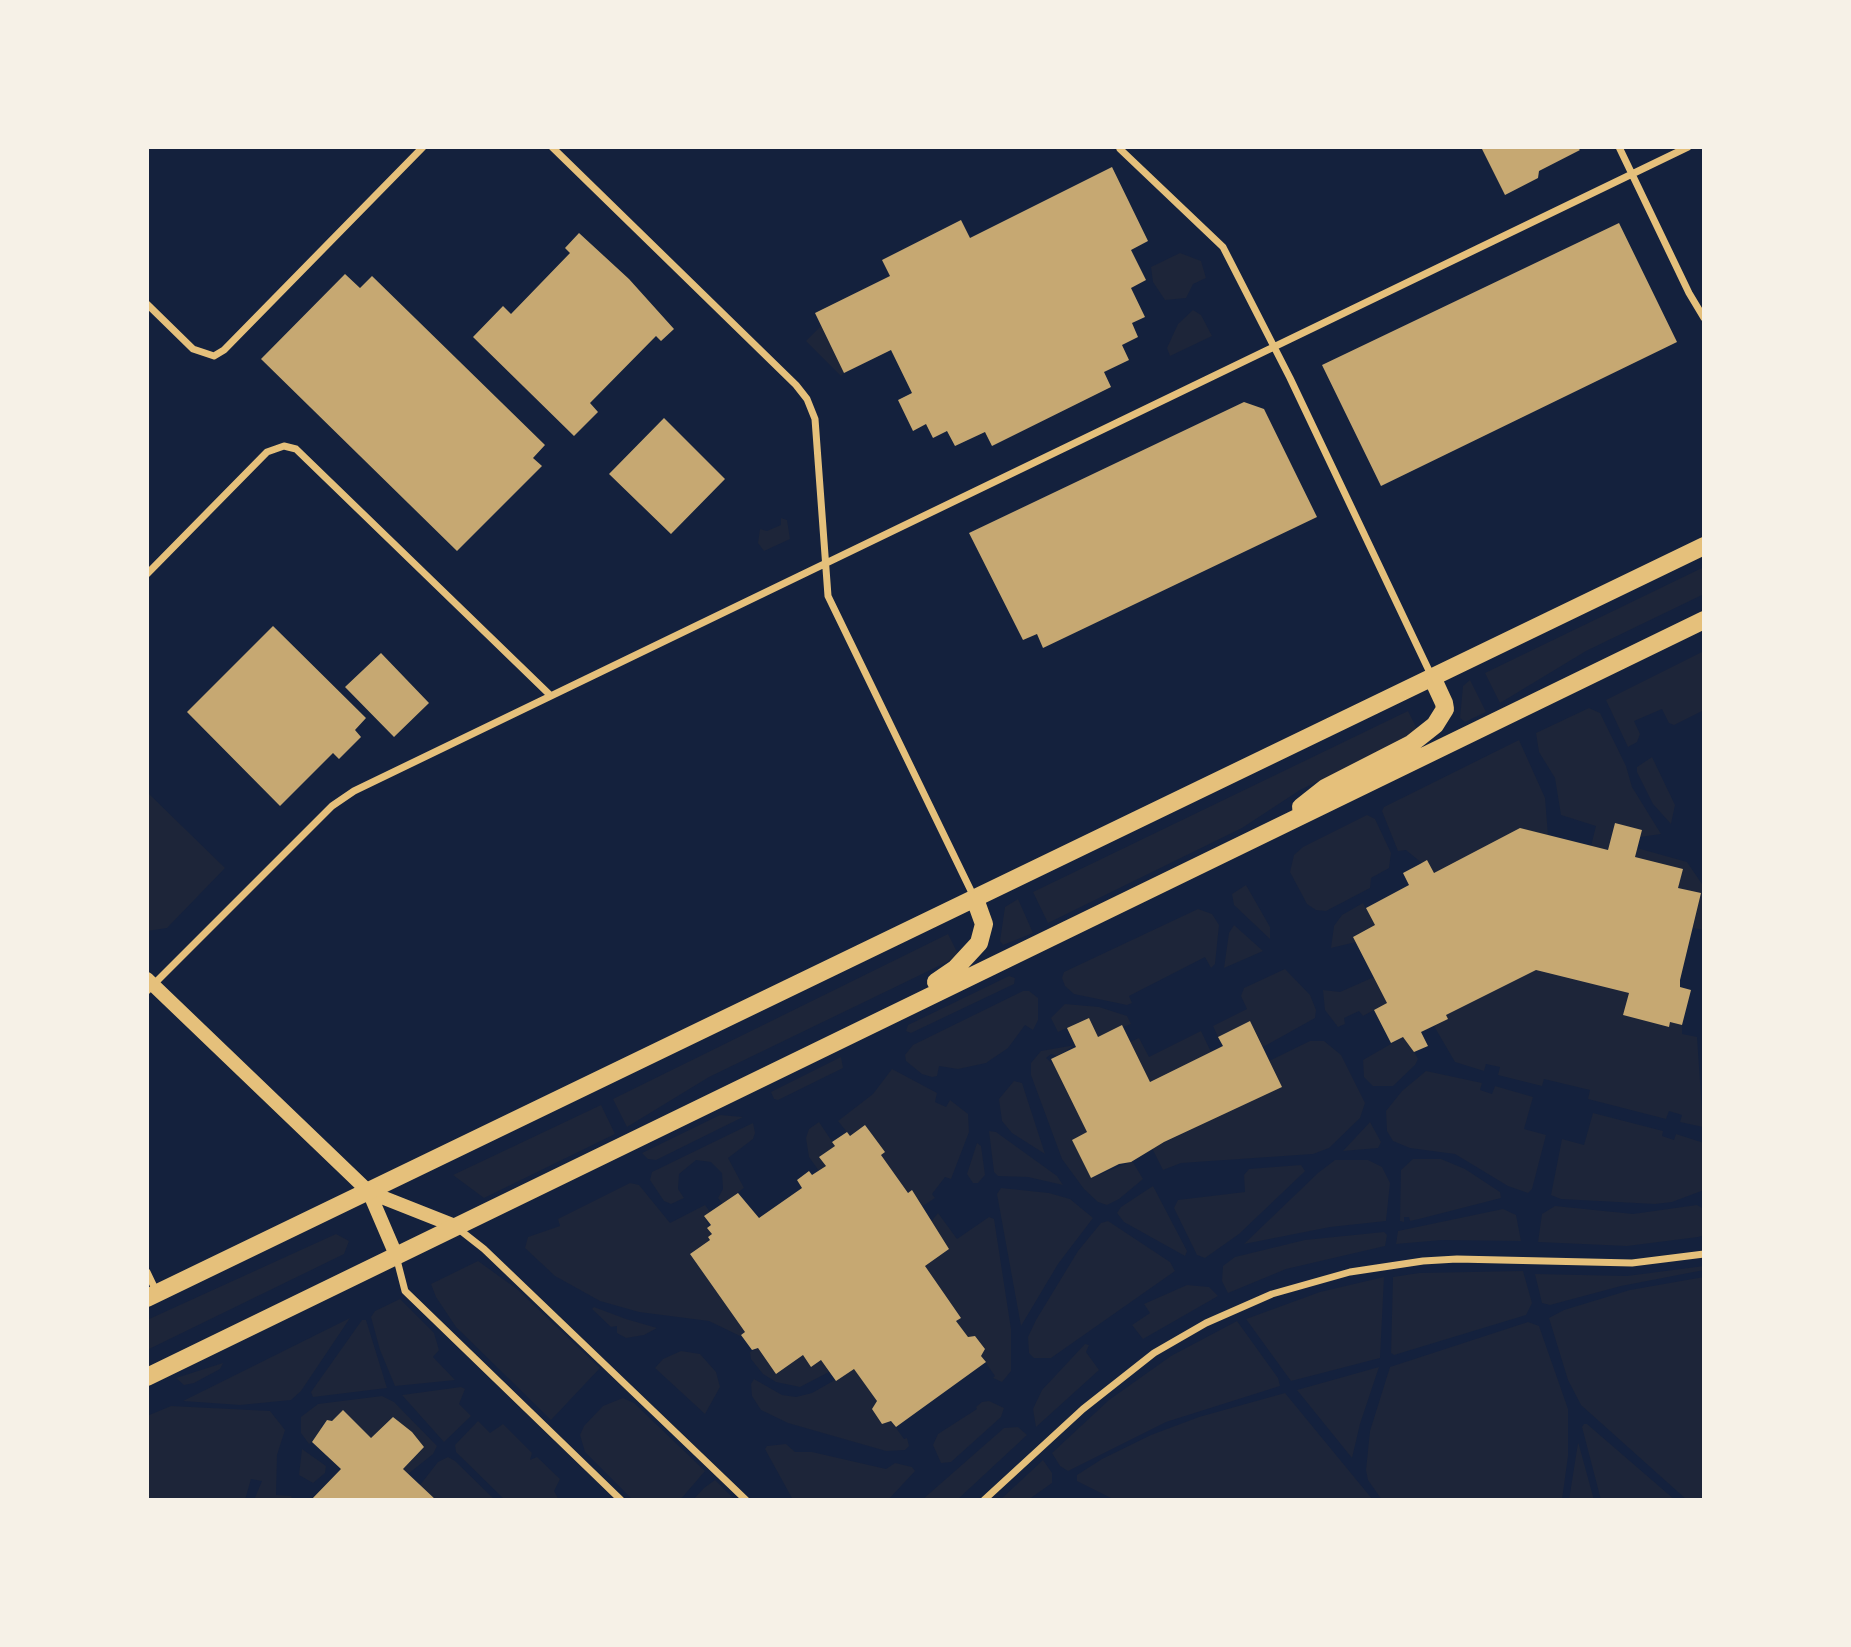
<!DOCTYPE html>
<style>
body{margin:0}
#map{position:relative;width:1851px;height:1647px;overflow:hidden;background:#14213d;font-family:Literata,serif}
canvas{display:block}
.frame{position:absolute;inset:0;border:149px solid #f6f1e7;pointer-events:none}
</style>
<div id="map">
<canvas width="1851" height="1647"></canvas>
<div class="frame"></div>
</div>
<script>
const ctx = document.querySelector('canvas').getContext('2d');
ctx.lineJoin = 'round';
function paint(path, color) {
  ctx.fillStyle = color;
  ctx.fill(path, 'evenodd');
}
function toPath(rows) {
  const path = new Path2D();
  for (const r of rows) {
    path.moveTo(r[0], r[1]);
    for (let i = 2; i < r.length; i += 2) path.lineTo(r[i], r[i + 1]);
  }
  return path;
}
function strokePath(path, color, width, dash) {
  ctx.strokeStyle = color;
  ctx.lineWidth = width;
  ctx.lineCap = dash ? 'butt' : 'round';
  ctx.setLineDash(dash || []);
  ctx.stroke(path);
}
const green = toPath([
 [1180,253,1201,261,1206,278,1193,284,1186,298,1165,300,1153,282,1151,267],
 [1193,310,1201,315,1212,336,1170,356,1167,348,1178,324],
 [821,326,844,373,841,376,806,341],
 [781,518,787,520,790,539,764,551,758,543,760,529,767,531,781,525],
 [1704,567,1704,594,1586,651,1500,703,1485,673],
 [1704,651,1704,714,1702,711,1674,725,1669,723,1662,709,1634,721,1640,734,1637,742,1628,747,1606,700],
 [1470,680,1486,712,1465,722,1460,718,1463,686],
 [1589,708,1600,713,1626,766,1632,787,1661,834,1640,837,1642,830,1615,823,1608,850,1591,846,1596,826,1561,815,1555,778,1539,752,1536,733],
 [1408,711,1417,729,1405,739,1300,790,1242,828,1048,923,1033,892],
 [1519,740,1545,798,1548,835,1520,829,1434,873,1406,850,1398,851,1382,811,1384,807],
 [1652,757,1675,805,1671,824,1653,804,1637,772,1637,767],
 [148,793,225,868,167,928,147,931],
 [1367,815,1375,819,1391,853,1389,868,1371,878,1370,888,1326,911,1316,910,1307,904,1290,872,1294,855,1303,847],
 [1637,848,1687,862,1704,887,1704,930,1693,928,1701,894,1678,888,1682,869,1635,857],
 [1246,885,1270,927,1270,939,1234,905,1232,894],
 [1018,899,1033,933,1003,945,1000,941,1005,907],
 [1363,903,1375,925,1354,936,1356,942,1331,948,1334,926,1342,915],
 [1198,909,1212,914,1219,925,1215,964,1211,968,1205,957,1129,996,1132,1003,1127,1005,1074,994,1065,986,1062,978,1064,972],
 [1234,925,1263,951,1224,968,1229,933],
 [948,934,958,954,947,962,709,1077,627,1127,613,1099],
 [1285,969,1310,995,1316,1010,1315,1018,1263,1047,1250,1021,1218,1037,1213,1026,1247,1009,1241,996,1244,988],
 [1536,970,1629,993,1623,1015,1668,1027,1670,1022,1682,1025,1682,1034,1697,1037,1703,1127,1680,1122,1682,1115,1669,1111,1666,1119,1588,1099,1590,1090,1544,1079,1542,1086,1498,1075,1500,1067,1486,1064,1484,1071,1455,1062,1434,1026,1447,1019,1446,1015],
 [1009,976,1015,978,1014,984,911,1033,906,1031,908,1025],
 [1374,977,1387,1003,1363,1016,1359,1011,1344,1018,1345,1024,1338,1027,1325,1010,1323,990,1340,992],
 [1023,991,1029,991,1038,998,1038,1020,1033,1030,1025,1025,1008,1048,986,1063,958,1069,939,1066,937,1076,932,1077,922,1074,906,1061,905,1055,913,1045],
 [1065,1004,1099,1007,1127,1016,1131,1024,1098,1037,1089,1018,1058,1032,1051,1018],
 [1201,1031,1211,1052,1150,1082,1130,1042,1139,1038,1149,1057],
 [1403,1037,1408,1040,1418,1059,1415,1065,1393,1086,1373,1086,1364,1077,1363,1060],
 [1310,1041,1324,1041,1341,1055,1365,1103,1360,1118,1329,1148,1313,1154,1181,1163,1163,1170,1152,1148,1281,1087,1269,1061],
 [1075,1045,1057,1056,1051,1054,1046,1058,1054,1065,1087,1132,1072,1140,1091,1178,1130,1162,1131,1159,1143,1179,1119,1199,1107,1205,1098,1202,1084,1189,1062,1159,1031,1075,1031,1063,1041,1051],
 [841,1057,843,1068,778,1100,774,1099,771,1092],
 [892,1069,937,1093,935,1102,946,1107,950,1100,968,1114,969,1132,951,1179,945,1177,932,1194,935,1198,923,1206,912,1191,908,1193,881,1155,884,1152,865,1125,850,1136,838,1121,873,1094],
 [1426,1071,1482,1083,1480,1090,1492,1094,1495,1086,1533,1097,1524,1129,1546,1135,1532,1189,1528,1193,1508,1186,1455,1154,1410,1148,1393,1141,1387,1131,1386,1111,1402,1091],
 [1014,1081,1022,1083,1045,1154,1012,1133,1002,1121,999,1099],
 [601,1105,615,1134,484,1198,453,1175],
 [1593,1113,1663,1131,1662,1136,1674,1140,1676,1134,1704,1143,1704,1190,1672,1202,1655,1204,1561,1199,1551,1195,1562,1139,1584,1145],
 [720,1115,743,1117,656,1160,648,1159,642,1153],
 [819,1122,835,1146,819,1157,826,1166,819,1171,809,1157,806,1138,809,1129],
 [1370,1122,1381,1142,1378,1148,1343,1151],
 [753,1123,755,1133,753,1139,728,1158,744,1188,723,1204,718,1198,723,1189,722,1173,711,1162,696,1160,679,1174,678,1189,684,1198,671,1204,664,1201,650,1180,652,1172],
 [989,1131,996,1132,1057,1176,1063,1185,1028,1177,998,1176,994,1172],
 [977,1143,981,1146,985,1175,978,1183,973,1183,967,1174],
 [1413,1159,1441,1159,1465,1169,1500,1192,1501,1198,1419,1219,1410,1221,1409,1217,1404,1217,1404,1222,1400,1221,1401,1170],
 [1335,1160,1368,1160,1382,1167,1390,1183,1386,1221,1330,1227,1244,1244,1318,1173],
 [1301,1165,1305,1171,1302,1174,1239,1234,1205,1258,1197,1255,1174,1208,1178,1200,1245,1192,1244,1175,1249,1169],
 [630,1183,639,1185,670,1223,705,1205,710,1212,705,1217,712,1234,708,1237,710,1240,690,1254,745,1332,740,1336,709,1321,639,1312,600,1301,555,1276,525,1248,528,1237,560,1226,558,1219],
 [1153,1186,1187,1251,1185,1256,1124,1222,1117,1213,1121,1207],
 [1001,1188,1049,1193,1070,1199,1093,1218,1058,1264,1021,1326,997,1194],
 [1697,1205,1704,1209,1704,1235,1698,1237,1627,1246,1538,1242,1542,1214,1555,1206,1633,1214],
 [1503,1209,1516,1215,1521,1241,1442,1240,1396,1244,1398,1231],
 [938,1213,957,1239,989,1217,994,1219,1011,1329,1011,1371,1002,1382,993,1378,995,1376,981,1356,985,1349,975,1336,968,1337,956,1321,961,1318,925,1266,949,1249,930,1223],
 [1108,1221,1170,1262,1175,1271,1051,1358,1034,1358,1029,1353,1028,1337,1036,1320,1078,1251,1101,1223],
 [1384,1232,1387,1235,1385,1246,1286,1269,1228,1293,1222,1281,1223,1266,1235,1257,1305,1240],
 [336,1234,349,1241,344,1254,147,1350,147,1320],
 [478,1261,517,1289,600,1368,551,1420,456,1327,436,1297,431,1284],
 [1704,1266,1704,1270,1621,1286,1550,1305,1542,1303,1535,1274,1627,1276],
 [1523,1271,1532,1303,1526,1315,1394,1355,1391,1353,1393,1277,1419,1273],
 [1384,1277,1380,1358,1291,1381,1246,1319,1320,1292],
 [1704,1277,1704,1500,1687,1500,1581,1405,1568,1380,1549,1318,1564,1310,1630,1290],
 [1187,1285,1209,1287,1218,1296,1143,1339,1132,1325,1150,1313,1144,1304],
 [400,1299,434,1333,439,1350,433,1357,455,1380,395,1386,380,1350,371,1317,375,1311],
 [594,1307,626,1319,657,1328,644,1335,626,1338,617,1333,617,1326,611,1327,592,1309],
 [350,1318,301,1391,291,1400,240,1405,183,1401],
 [362,1320,366,1320,387,1388,313,1397,311,1392],
 [1237,1321,1278,1378,1280,1386,1166,1422,1068,1471,1060,1466,1052,1453,1109,1400,1171,1356],
 [1528,1322,1539,1326,1568,1409,1568,1456,1562,1500,1382,1500,1368,1480,1366,1470,1370,1431,1390,1367],
 [1085,1344,1089,1345,1086,1352,1099,1370,1036,1427,1033,1409,1042,1390],
 [758,1348,776,1374,803,1355,811,1367,821,1360,829,1372,800,1387,776,1382,763,1374,751,1359,750,1352],
 [681,1351,700,1354,716,1372,720,1387,705,1414,655,1368,663,1359],
 [223,1363,220,1369,194,1383,184,1385,176,1378],
 [1379,1367,1360,1424,1352,1458,1297,1390],
 [854,1369,877,1401,872,1409,882,1424,891,1421,904,1439,907,1438,909,1446,905,1450,886,1451,788,1423,761,1410,752,1396,751,1384,754,1379,782,1395,796,1397,812,1393],
 [461,1387,465,1389,459,1404,471,1416,444,1442,402,1395],
 [1285,1393,1373,1500,1115,1500,1077,1481,1077,1475,1102,1459,1151,1435,1199,1417],
 [382,1396,394,1402,437,1446,433,1454,408,1474,403,1469,424,1447,393,1417,371,1438,343,1410,332,1421,327,1420,321,1426,322,1431,309,1444,301,1433,301,1417,318,1404],
 [623,1398,634,1403,705,1471,680,1500,633,1500,585,1452,580,1435,584,1426,603,1406],
 [989,1401,1004,1408,1001,1417,951,1462,941,1463,933,1445,938,1434,977,1409,976,1407,982,1402],
 [171,1406,270,1411,285,1430,277,1455,276,1495,291,1496,293,1500,254,1500,262,1481,251,1479,245,1500,147,1500,147,1416],
 [478,1421,490,1433,503,1424,532,1453,530,1460,537,1457,560,1479,554,1491,559,1500,505,1500,456,1452,455,1445],
 [1584,1424,1587,1424,1675,1500,1601,1500,1582,1427],
 [1018,1427,1027,1435,957,1500,922,1500,1004,1428],
 [1578,1443,1579,1445,1594,1500,1569,1500],
 [786,1444,795,1452,812,1452,886,1469,895,1463,912,1467,915,1471,888,1500,793,1500,765,1449,767,1446],
 [302,1449,326,1466,325,1473,313,1483,299,1475],
 [448,1457,455,1461,495,1500,436,1500,420,1485,438,1462],
 [1043,1460,1052,1473,1052,1483,1028,1500,1000,1500],
 [715,1480,735,1500,693,1500,704,1488]
]);
const building = toPath([
 [1481,147,1577,147,1580,150,1539,171,1538,178,1505,195],
 [1112,167,1148,241,1131,250,1146,280,1131,288,1145,317,1132,323,1138,337,1122,345,1129,360,1104,372,1111,387,992,446,985,432,955,446,947,431,933,438,926,424,913,431,898,400,912,393,891,350,844,373,815,313,890,276,882,260,961,220,970,238],
 [1619,223,1677,342,1381,486,1322,365],
 [579,233,629,279,674,329,661,341,656,336,590,403,598,412,574,436,473,337,503,306,511,314,570,253,565,248],
 [345,274,360,288,372,276,545,445,533,458,542,466,457,551,261,359],
 [1244,402,1264,409,1317,517,1043,648,1037,634,1023,640,969,533],
 [664,418,725,479,671,534,609,474],
 [273,626,366,718,355,730,361,737,339,759,333,753,280,806,187,712],
 [381,653,429,703,394,737,345,687],
 [1615,823,1642,830,1635,857,1683,869,1678,888,1701,893,1680,980,1680,987,1691,990,1682,1025,1670,1022,1669,1027,1623,1015,1629,993,1536,970,1446,1015,1448,1019,1421,1032,1428,1046,1414,1052,1403,1037,1391,1043,1374,1010,1387,1003,1353,937,1375,925,1366,908,1409,885,1403,873,1420,864,1427,860,1434,873,1520,828,1608,850],
 [1089,1018,1098,1037,1122,1025,1150,1082,1223,1046,1218,1037,1250,1021,1282,1087,1164,1142,1131,1162,1119,1164,1091,1178,1072,1140,1087,1132,1051,1059,1076,1047,1067,1028],
 [865,1125,885,1152,881,1155,908,1193,912,1190,949,1249,925,1266,961,1318,956,1321,968,1337,975,1336,985,1349,981,1356,986,1362,896,1427,891,1421,882,1424,872,1409,877,1401,854,1369,836,1381,821,1360,811,1367,803,1355,776,1374,758,1348,752,1350,741,1335,745,1332,690,1254,710,1240,708,1237,712,1234,707,1228,711,1225,704,1216,738,1193,759,1218,802,1188,797,1180,809,1171,812,1175,826,1166,819,1157,835,1146,832,1142,847,1132,850,1136],
 [343,1410,371,1438,393,1417,412,1432,424,1447,403,1469,436,1500,311,1500,341,1469,312,1442,327,1420,332,1421]
]);
const minor = toPath([
 [552,147,796,385,807,399,815,419,828,596,974,897],
 [1619,147,1689,293,1704,318],
 [1120,149,1223,247,1290,378,1432,677],
 [147,304,193,349,214,356,224,350,423,147],
 [147,574,267,452,284,446,296,449,550,695],
 [147,991,332,806,354,791,1688,147],
 [456,1227,484,1249,746,1500],
 [396,1256,405,1291,621,1500],
 [147,1272,157,1293],
 [984,1500,1083,1409,1154,1353,1206,1323,1272,1294,1350,1272,1423,1261,1457,1259,1632,1263,1704,1254]
]);
const secondary = toPath([
 [147,979,369,1192,455,1226],
 [369,1192,396,1255]
]);
const primary = toPath([
 [1301,807,1325,788,1411,744,1435,725,1445,709,1444,703,1432,677],
 [936,982,955,969,979,943,984,924,975,899],
 [147,1298,1704,546],
 [147,1377,1704,620]
]);
paint(green, '#1d2539');
paint(building, '#c6a872');
strokePath(minor, '#e5c07b', 7);
strokePath(secondary, '#e5c07b', 14);
strokePath(primary, '#e5c07b', 18);
</script>
